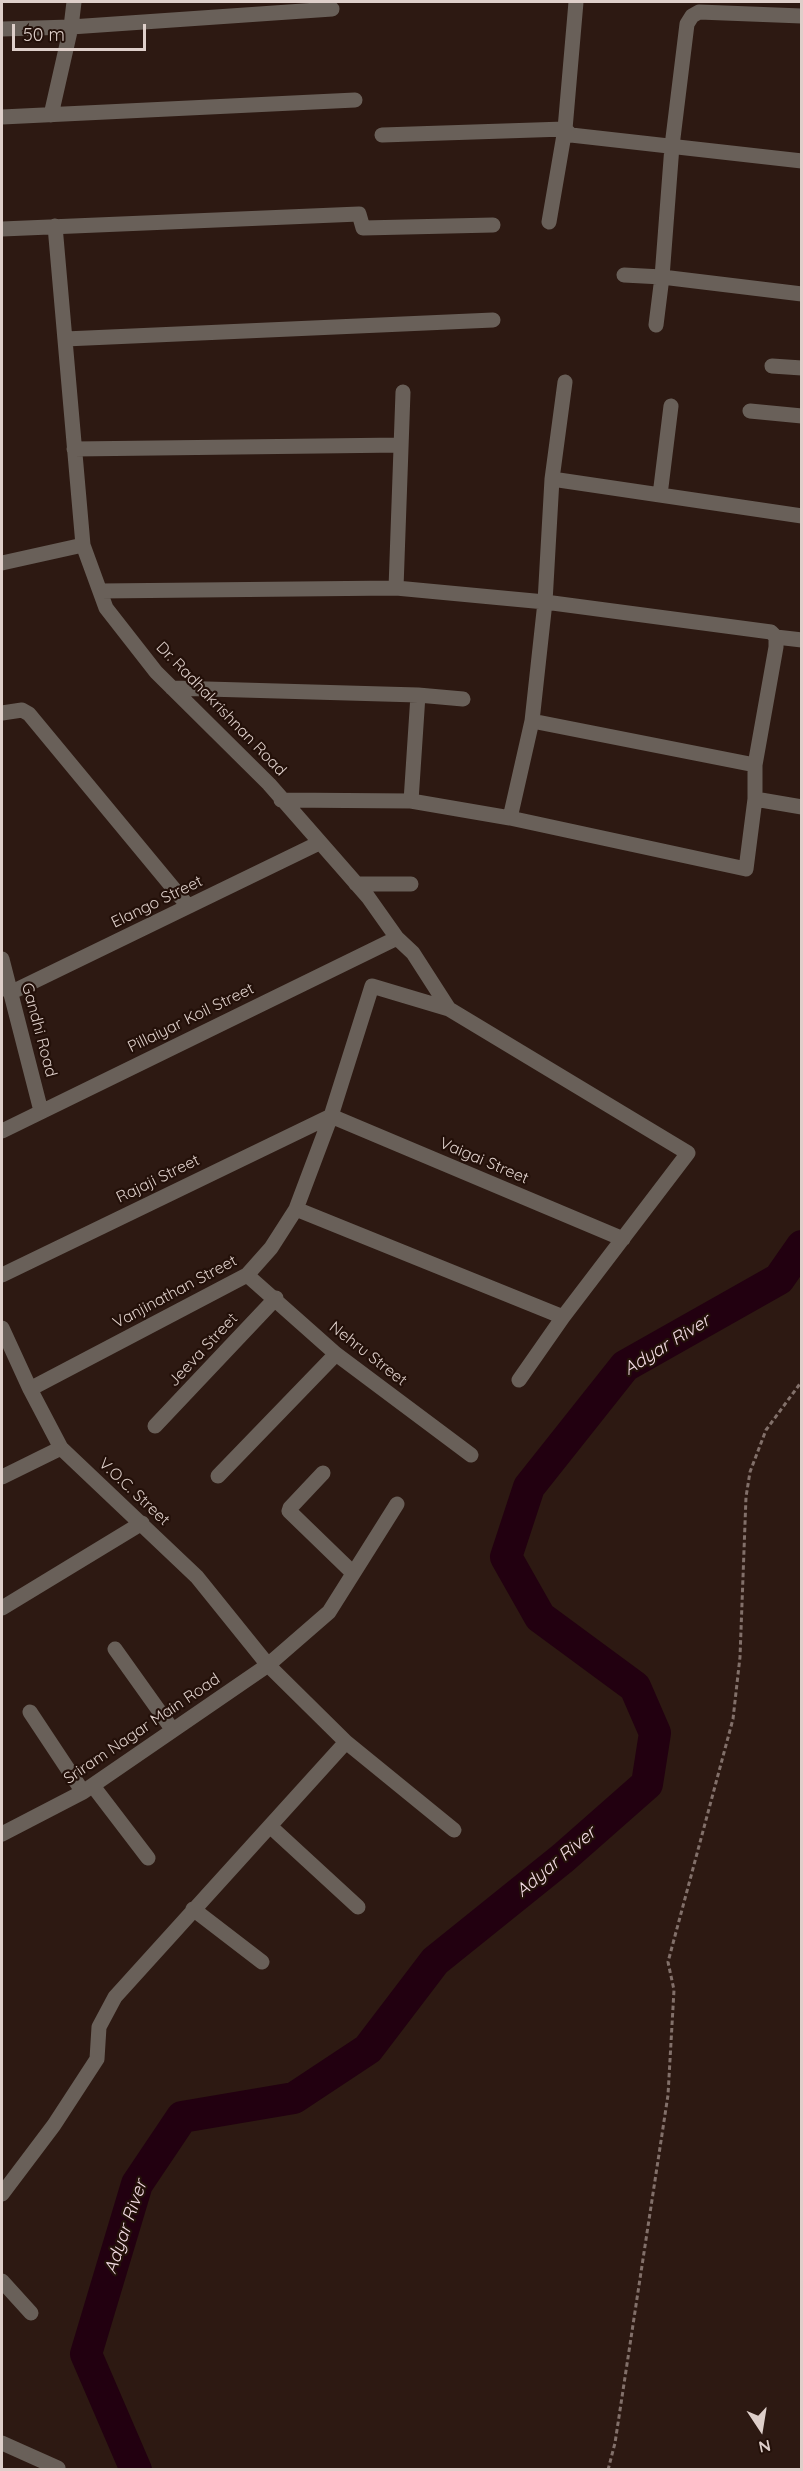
<!DOCTYPE html>
<style>
body{margin:0}
#map{position:relative;width:803px;height:2471px;overflow:hidden;background:#2d1912;font-family:Quicksand,sans-serif}
canvas{display:block}
.frame{position:absolute;inset:0;border:3px solid #decfca;pointer-events:none}
.north{position:absolute;left:731px;top:2399px;width:60px;height:60px;-webkit-text-stroke:4px #231009;paint-order:stroke;rotate:168deg;font-size:16px;font-weight:700;line-height:24px;text-align:center;color:#decfca}
.north::after{content:'';display:block;margin:auto;width:21px;height:27px;background:#decfca;clip-path:polygon(50% 0,100% 100%,50% 72%,0 100%)}
.scale{position:absolute;left:12px;top:24px;width:134px;height:27px;box-sizing:border-box;border:3px solid #decfca;border-top:0;padding-left:8px;font-size:18px;line-height:21px;white-space:nowrap;color:#decfca;-webkit-text-stroke:4px #231009;paint-order:stroke}
</style>
<div id="map">
<canvas width="803" height="2471"></canvas>
<div class="frame"></div>
<div class="north">N</div>
<div class="scale">50 m</div>
</div>
<script>
const ctx = document.querySelector('canvas').getContext('2d');
ctx.lineJoin = 'round';
function toPath(rows) {
  const path = new Path2D();
  for (const r of rows) {
    path.moveTo(r[0], r[1]);
    for (let i = 2; i < r.length; i += 2) path.lineTo(r[i], r[i + 1]);
  }
  return path;
}
function strokePath(path, color, width, dash) {
  ctx.strokeStyle = color;
  ctx.lineWidth = width;
  ctx.lineCap = dash ? 'butt' : 'round';
  ctx.setLineDash(dash || []);
  ctx.stroke(path);
}
function drawText(font, color, halo, rows, align = 'center') {
  ctx.font = font + ' Quicksand,sans-serif';
  ctx.lineWidth = 4.5;
  ctx.setLineDash([]);
  ctx.textBaseline = 'middle';
  ctx.strokeStyle = halo;
  ctx.fillStyle = color;
  for (const [text, x, y, turn = 0] of rows) {
    ctx.save();
    ctx.translate(x, y);
    ctx.rotate((+turn || 0) * Math.PI / 180);
    ctx.textAlign = isNaN(turn) ? turn : align;
    if (halo) ctx.strokeText(text, 0, 0);
    ctx.fillText(text, 0, 0);
    ctx.restore();
  }
}
const river = toPath([
 [136,2470,86,2354,137,2184,182,2117,294,2098,368,2049,435,1961,563,1858,647,1784,655,1733,635,1687,540,1617,506,1557,529,1487,625,1366,779,1279,802,1246]
]);
const path = toPath([
 [608,2470,615,2443,668,2095,674,1990,668,1962,733,1719,740,1657,746,1497,750,1472,766,1430,802,1381]
]);
const minor = toPath([
 [576,2,565,129,571,135,802,161],
 [2,29,71,27,332,9],
 [51,115,71,27,74,2],
 [2,117,355,100],
 [382,135,565,129,549,222],
 [55,226,83,545,106,608,156,672,269,784,368,897,397,938,413,953,449,1009],
 [2,229,359,214,363,228,493,225],
 [624,275,662,277,802,294],
 [656,325,662,277,672,146,687,24,692,16,699,12,802,16],
 [65,339,493,320],
 [772,366,802,368],
 [750,411,802,416],
 [74,449,401,445],
 [552,479,802,516],
 [660,495,671,406],
 [2,563,83,545],
 [396,588,403,392],
 [100,591,396,588,545,602,771,632,776,637,776,647,755,765,755,799,746,869,510,818,411,801,281,800],
 [776,637,802,640],
 [172,688,418,695,463,699],
 [2,713,22,710,29,714,188,906],
 [532,721,755,765],
 [755,799,802,807],
 [411,801,418,695],
 [510,818,532,721,545,602,552,479,565,382],
 [356,884,411,884],
 [2,959,41,1111],
 [10,993,319,843],
 [2,1131,397,938],
 [296,1209,563,1317],
 [2,1275,331,1116,623,1239],
 [247,1275,336,1354,471,1455],
 [2,1328,30,1389,61,1448,197,1577,268,1665,346,1742,454,1830],
 [30,1389,247,1275,271,1248,296,1209,331,1116,372,986,449,1009,688,1153,563,1317,519,1380],
 [155,1426,276,1298],
 [323,1473,290,1508,289,1511,353,1573],
 [218,1476,336,1354],
 [2,1477,61,1448],
 [2,1608,142,1523],
 [115,1649,172,1729],
 [30,1712,83,1792],
 [93,1786,148,1858],
 [271,1827,358,1907],
 [2,1834,83,1792,268,1665,329,1612,397,1504],
 [193,1909,262,1962],
 [2,2194,54,2125,97,2059,99,2027,115,1997,346,1742],
 [2,2281,31,2313],
 [2,2443,58,2468]
]);
const streetNames = [
 ["Dr. Radhakrishnan Road",221,709,46],
 ["Elango Street",157,902,-26],
 ["Pillaiyar Koil Street",191,1018,-26],
 ["Gandhi Road",39,1030,75],
 ["Vaigai Street",484,1161,23],
 ["Rajaji Street",158,1179,-26],
 ["Vanjinathan Street",175,1292,-28],
 ["Jeeva Street",203,1350,-47],
 ["Nehru Street",368,1354,38],
 ["V.O.C. Street",134,1492,43],
 ["Sriram Nagar Main Road",142,1729,-34]
];
const waterNames = [
 ["Adyar River",667,1345,-32],
 ["Adyar River",556,1862,-40],
 ["Adyar River",126,2227,-71]
];
strokePath(river, '#220010', 32);
strokePath(path, '#82706a', 3, [4.5, 3]);
strokePath(minor, '#696059', 15);
drawText('16px', '#decfca', '#231009', streetNames);
drawText('italic 18px', '#f2dbe3', '#231009', waterNames);
</script>
